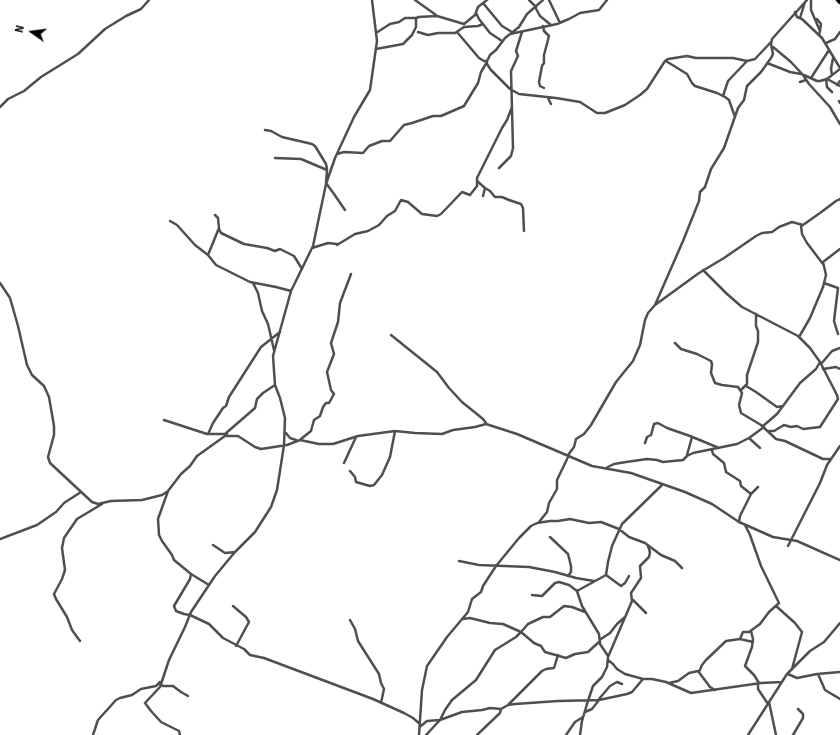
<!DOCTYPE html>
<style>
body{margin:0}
#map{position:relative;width:840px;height:735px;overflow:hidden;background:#fff;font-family:"Source Sans 3",sans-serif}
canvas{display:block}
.north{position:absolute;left:12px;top:12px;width:40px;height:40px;-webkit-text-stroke:3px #fff;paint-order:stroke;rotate:284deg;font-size:11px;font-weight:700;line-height:16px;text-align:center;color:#000}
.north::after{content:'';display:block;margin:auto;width:14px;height:18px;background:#000;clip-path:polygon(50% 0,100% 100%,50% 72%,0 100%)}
</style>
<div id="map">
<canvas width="840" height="735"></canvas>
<div class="north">N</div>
</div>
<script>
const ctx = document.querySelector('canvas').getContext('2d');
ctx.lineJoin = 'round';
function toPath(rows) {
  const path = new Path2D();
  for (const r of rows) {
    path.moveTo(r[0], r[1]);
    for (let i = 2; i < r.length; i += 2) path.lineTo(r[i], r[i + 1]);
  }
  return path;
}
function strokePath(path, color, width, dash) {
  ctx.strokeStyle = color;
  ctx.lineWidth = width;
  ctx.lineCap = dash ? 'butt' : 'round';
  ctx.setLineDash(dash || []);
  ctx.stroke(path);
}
const minor = toPath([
 [415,0,436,15],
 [529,0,536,7],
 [543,0,527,14,519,27,505,38,496,50,490,55,487,61,487,64,491,70,510,89,519,94,556,98,580,102,597,113,605,113,625,105,640,95,647,89,665,61,668,59,687,56,696,58,733,58,747,61],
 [549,0,560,23],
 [811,0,811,10,820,31,819,35],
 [483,3,502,26,512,32],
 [535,7,540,16,551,25],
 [795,12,797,17,802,19,822,38,840,68],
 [476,13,479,19,490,33,502,41],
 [800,18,805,2],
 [817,19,821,24,820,31],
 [543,26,544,31,549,36,544,55,544,63,542,66,539,82,540,86,544,88],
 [418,32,428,35,438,33,455,33,464,27,478,26,483,24],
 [457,32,479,58,484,61,487,61],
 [376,33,390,24,399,22,405,18,417,18],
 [510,34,557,24,569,19,580,13,599,10,607,0],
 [826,43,835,39,840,32],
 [773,47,791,62,803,75,809,84,830,107,840,124],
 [376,49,403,44,412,35,416,27,416,19,418,17,437,16,464,24,475,15,478,7,487,0],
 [666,61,687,74,692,83,695,86,717,93,725,97,729,100,735,117],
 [767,63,790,72,801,74],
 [804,75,817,81,820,81,827,79,840,69],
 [832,75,831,69,833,58],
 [811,78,829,50],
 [826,79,827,87,832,92],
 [827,79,840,86],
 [800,82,806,80],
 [837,85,840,81],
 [723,96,728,81,747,61,755,59,771,42],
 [548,98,551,104],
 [839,101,840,103],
 [0,107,8,99,24,91,41,77,78,54,105,29,126,16,141,9,149,0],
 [265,130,271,131,282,137,312,144,315,146,326,164,327,169],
 [337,154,344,152,363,153,369,146,382,141,390,141,404,125,412,123,433,116,441,116,464,106,478,83,481,72,487,62],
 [275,158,301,159,327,170,326,183,334,194,345,210],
 [499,168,511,156,513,148,511,71,518,56,516,51,522,32],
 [485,188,490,191,495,197,502,197,509,200,521,204,523,208,524,231],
 [483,196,485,188,477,181,477,178,502,128,507,120,512,107],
 [170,221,177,225,195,245,208,255,216,265,250,282,276,287,291,291],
 [801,225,802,234,807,243,823,264],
 [219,229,221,233,244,244,267,248,275,251,280,249,294,256,302,269],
 [337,245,355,234,368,231,379,225,387,216,395,211,401,200,408,202,422,214,437,216,441,214,462,192,470,195,477,186,477,181],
 [312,248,328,243,337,244],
 [208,255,219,228,218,218,215,215],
 [703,270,727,294,742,307,798,336,810,348,820,362,837,395,838,399,820,427,803,429,797,426,791,427,784,425,774,431,769,431],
 [0,283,10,298,18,326,27,365,32,375,44,386,49,397,54,426,54,435,48,457,50,463,92,502,98,504,111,501,142,500,162,495,168,491,181,474,190,466,197,456,225,436,238,436,255,447,261,449,287,445,300,440,319,444,333,444,358,436,395,431,415,433,442,434,453,430,475,427,486,424,517,434,592,466,631,473,685,492,712,504,739,522,773,537,797,541,840,560],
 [253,283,258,293,262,311,268,324,274,350],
 [824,283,838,288,834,321,838,334],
 [655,305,683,241,699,201,700,192,705,187,711,169,724,148,738,108,744,100,747,86,761,72,771,58,773,54,771,44,772,39,807,0],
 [391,335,437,372,449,388,462,402,483,419,486,423],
 [799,337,810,318,823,287,826,275,823,262,840,249],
 [675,343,681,349,697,354,711,361,712,364,711,373,715,383,722,385,738,387,742,393,739,405,741,413,761,425,776,439,785,441,823,459,831,459],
 [821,364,832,351,840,348],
 [823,369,836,367,840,369],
 [746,386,756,392,777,407,783,406],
 [741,390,747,384,747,375,758,342,758,331,756,326,756,314],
 [164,420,207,434,227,434],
 [763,426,777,414,800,383,816,369,820,362],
 [286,433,290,438,296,440],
 [208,434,213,423,223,408,226,406,229,397,261,347,280,332],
 [225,434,255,408,257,399,263,393,275,385],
 [749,438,760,448],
 [301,439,311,431,314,420,320,416,323,407,326,403,329,403,334,394,331,390,327,372,334,354,331,343,338,322,340,303,351,274],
 [645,443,647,437,651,435,654,424,658,423,667,428,690,436,719,448],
 [712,450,713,454,724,463,726,472,740,481,741,486,751,494],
 [568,455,574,447,576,439,584,434,591,425,616,382,633,361,640,345,645,320,648,313,655,305,699,273,724,258,756,236,762,233,772,232,779,227,792,222,803,225,820,213,836,201,840,199],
 [687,455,692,437],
 [344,463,356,437],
 [606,468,614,464,626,462,647,459,657,460,663,462,683,460,687,456,693,453,737,444,749,438,764,427],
 [350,471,355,477,356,482,370,486,374,485,382,475,390,457,395,431],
 [168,491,158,519,159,535,162,541,172,555,174,560,191,574,190,579,174,606,176,611,184,614,190,615,209,624,223,638,244,649,250,655,264,658,373,699,404,713,413,718,420,724],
 [539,522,547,512,549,503,557,489,557,480,569,455],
 [739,522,740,516,751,494,758,487],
 [550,537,568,554,571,566,571,572,568,576],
 [0,539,37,525,56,512,64,503,81,492],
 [213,545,225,553,235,552],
 [788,546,820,483,827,465,840,446],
 [459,561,479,565,529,567,555,572,576,578,594,581],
 [191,574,209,585],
 [606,575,608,562,612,546,622,524,662,485],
 [606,575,621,586,625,583,629,576],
 [577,591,606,575],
 [532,595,542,596,555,583,559,582,569,585,577,591,582,606,599,634,600,644,608,656],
 [633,600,646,613],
 [233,606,246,617,249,622,236,646],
 [776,606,795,623,802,632,792,669],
 [463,619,470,618,490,623,503,624,521,632,528,624,543,617,550,617,564,606,572,607,585,612],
 [350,620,355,629,358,641,379,674,381,683,384,689,381,703],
 [751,631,753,639,752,647,745,666,754,675,759,683],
 [601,639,610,633,617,624,625,617],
 [740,639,743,632,749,632,760,624,769,612,779,603,761,566,750,535,745,525],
 [80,641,72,630,67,617,56,599,54,594,62,579,65,570,62,548,64,538,77,519,102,504],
 [608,660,613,664,617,669,625,674,643,679],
 [699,672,702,665,706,660,726,641,740,639,753,642],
 [788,674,797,678,817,674,840,672],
 [818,674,825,690,840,699],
 [669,683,678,681,689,673,698,671,710,687,715,690],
 [160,684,163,686,173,686,181,692,188,696],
 [758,684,758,689,768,704],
 [599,699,610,686,617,682,622,684],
 [769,702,776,735],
 [508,705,542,671,546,669,554,668,558,655],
 [585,712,592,709,599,700],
 [421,726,427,721,440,720,462,712,482,710,490,708,501,709,508,705,515,704,558,701,599,700,627,694,632,692,643,679,652,679,666,682,691,693,761,683,782,682],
 [93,735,98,720,116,700,120,698,132,695,141,689,156,686,160,682],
 [180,735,179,731,161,722,151,711,145,703,160,687,169,660,185,627,191,612,215,576,235,552,255,532,271,507,277,490,284,445,285,418,280,398,275,385,273,356,291,291,313,246,326,184,335,158,354,117,370,90,377,41,372,0],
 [419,735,422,690,427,666,447,637,468,612,472,599,481,592,483,586,496,566,519,538,531,526,537,523,550,521,558,521,570,519,589,523,601,522,619,529,629,537,645,543,661,555,675,561,682,568],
 [426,735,440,720,445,710,452,700,476,680,495,650,516,637,521,632,534,643,541,646,545,652,566,658,575,654,588,652,600,641],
 [477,735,500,713,501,709],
 [566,735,575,722,583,717],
 [580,735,582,721,587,704,593,686,602,677,607,667,608,657,632,601,631,593,641,578,640,566,649,557,650,552,648,546],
 [748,735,787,674,810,651,824,642,840,623],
 [793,735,803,718,803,714,798,709]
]);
const primary = toPath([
 [838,0,840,2]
]);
strokePath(primary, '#dbdbdb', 6);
strokePath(minor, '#4f4f4f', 2.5);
strokePath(primary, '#000', 4);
</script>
